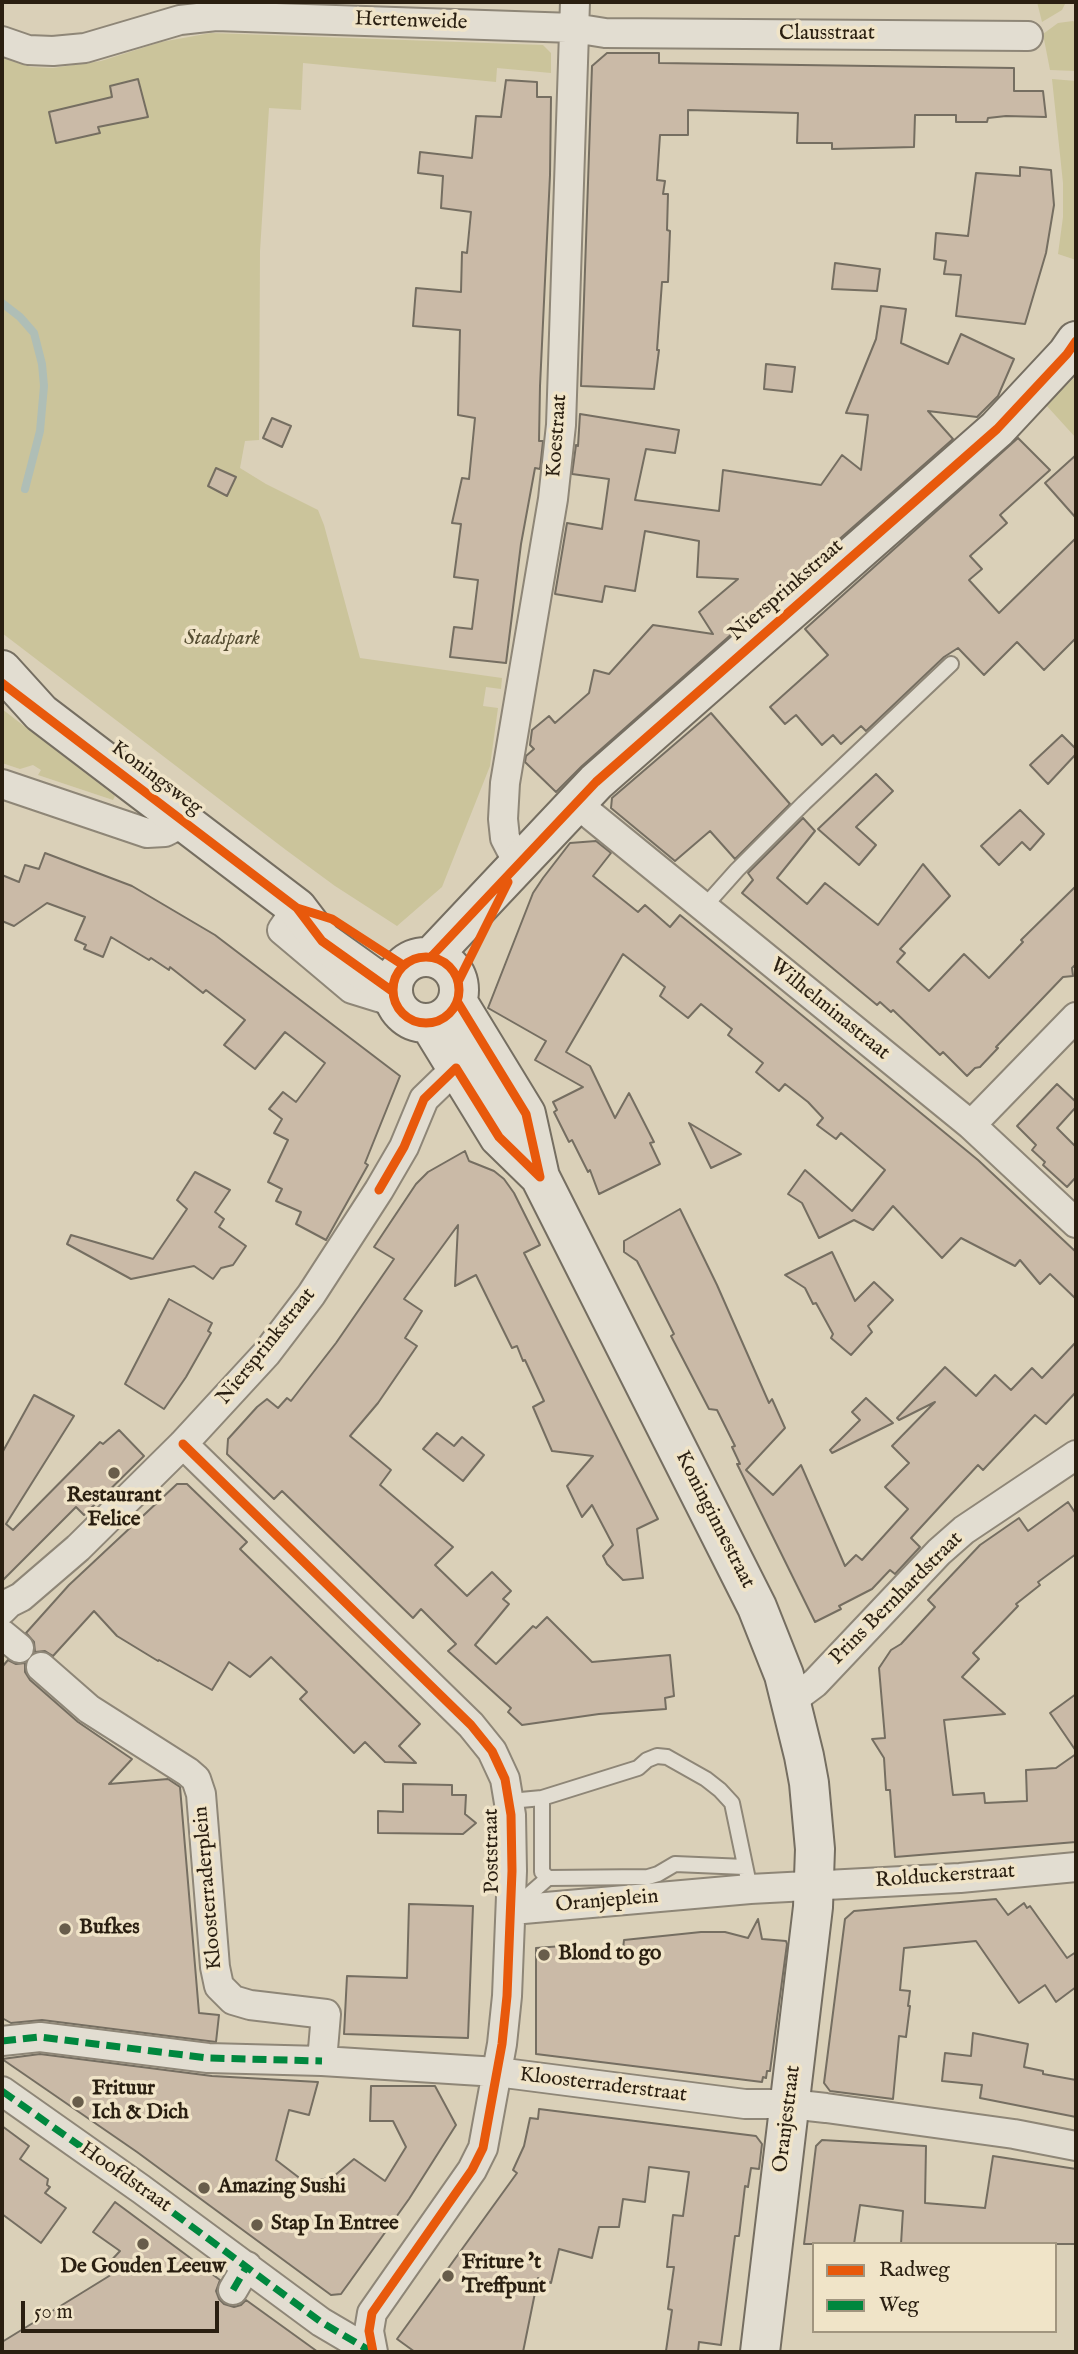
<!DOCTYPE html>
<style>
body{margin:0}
#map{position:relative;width:1078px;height:2354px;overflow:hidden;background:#dad0b8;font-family:"IM FELL English",serif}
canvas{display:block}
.frame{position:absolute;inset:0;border:4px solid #2a1f11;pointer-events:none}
.legend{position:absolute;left:812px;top:2242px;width:245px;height:91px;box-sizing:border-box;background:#f0e4c8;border:2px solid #a1957f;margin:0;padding:9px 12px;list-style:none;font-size:21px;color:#2a1f11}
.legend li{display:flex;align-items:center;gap:14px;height:35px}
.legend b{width:35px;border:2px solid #a1957f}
.scale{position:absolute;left:21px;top:2301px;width:198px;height:32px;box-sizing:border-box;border:4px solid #2a1f11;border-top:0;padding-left:9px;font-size:21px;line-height:24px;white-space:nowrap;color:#2a1f11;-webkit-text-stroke:5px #f0e4c8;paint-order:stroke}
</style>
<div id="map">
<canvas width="1078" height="2354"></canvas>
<div class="frame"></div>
<ul class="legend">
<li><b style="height:9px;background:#e8590c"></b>Radweg</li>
<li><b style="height:9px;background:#00873e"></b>Weg</li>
</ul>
<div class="scale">50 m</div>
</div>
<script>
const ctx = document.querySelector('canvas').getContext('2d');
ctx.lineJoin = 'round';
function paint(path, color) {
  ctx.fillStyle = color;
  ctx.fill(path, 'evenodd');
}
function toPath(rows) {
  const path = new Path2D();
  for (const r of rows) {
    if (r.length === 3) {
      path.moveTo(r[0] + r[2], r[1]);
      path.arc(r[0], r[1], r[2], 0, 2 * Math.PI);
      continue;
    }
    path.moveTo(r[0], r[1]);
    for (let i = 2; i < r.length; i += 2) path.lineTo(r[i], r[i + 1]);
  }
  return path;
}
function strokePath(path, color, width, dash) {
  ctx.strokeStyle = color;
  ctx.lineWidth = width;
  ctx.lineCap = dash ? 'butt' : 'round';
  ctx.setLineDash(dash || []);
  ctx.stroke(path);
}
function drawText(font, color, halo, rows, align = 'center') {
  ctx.font = font + ' "IM FELL English",serif';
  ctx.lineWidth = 7;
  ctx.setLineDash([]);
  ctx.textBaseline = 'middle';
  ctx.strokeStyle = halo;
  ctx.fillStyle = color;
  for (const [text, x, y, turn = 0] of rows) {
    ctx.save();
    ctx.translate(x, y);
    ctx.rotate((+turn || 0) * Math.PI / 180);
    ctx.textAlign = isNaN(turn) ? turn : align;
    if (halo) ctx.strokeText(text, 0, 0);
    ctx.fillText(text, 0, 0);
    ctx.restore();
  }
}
const green = toPath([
 [1037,2,1066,2,1062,10,1042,22],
 [1073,21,1076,23,1076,71,1050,70,1043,34,1058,23],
 [211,33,543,45,551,53,551,73,497,68,496,82,303,63,301,110,269,108,260,251,259,440,245,441,240,468,266,484,318,510,324,525,360,658,502,678,501,689,486,687,483,706,498,708,490,766,442,887,397,926,335,886,286,850,2,633,2,58,31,67,53,68,101,61,161,42],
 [1052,79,1076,81,1076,260,1058,254,1063,217,1063,183],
 [1076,376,1076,438,1046,405],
 [2,709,115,796,113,800,38,775,41,770,33,765,20,769,2,763]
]);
const stream = toPath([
 [2,303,20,317,34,333,42,364,44,386,40,431,25,489]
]);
const building = toPath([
 [607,53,659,53,659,63,1014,68,1014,91,1043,91,1046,117,1006,116,988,118,987,122,956,122,956,115,915,115,914,147,832,149,832,143,797,143,798,113,688,110,688,135,660,135,657,180,665,181,663,194,668,194,667,230,670,231,668,282,662,282,657,350,659,350,654,389,581,386,592,66,607,53],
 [138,79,148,117,98,127,100,133,56,143,49,112,112,97,110,86,138,79],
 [506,80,537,82,537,97,551,97,550,175,540,386,539,441,543,441,540,469,535,468,521,544,506,663,450,657,454,627,472,629,478,580,454,577,461,524,452,523,462,478,469,479,475,418,458,415,460,330,413,326,416,288,461,292,462,252,467,253,471,212,441,208,443,176,418,173,420,152,472,158,476,116,501,117,506,80],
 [1020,167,1051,170,1054,205,1046,253,1025,324,956,316,961,275,944,274,946,261,934,259,936,233,968,236,976,173,1020,176,1020,167],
 [835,263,880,269,877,291,832,289,835,263],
 [881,306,906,309,901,343,948,364,961,334,1014,359,998,396,977,417,928,411,953,439,582,766,556,792,525,762,526,756,534,749,530,745,532,730,549,716,555,723,589,693,594,670,609,674,653,625,713,634,699,612,738,579,697,577,699,541,645,531,635,591,605,586,602,602,555,594,567,523,602,529,609,479,572,474,576,445,578,446,580,414,679,430,675,453,646,449,635,500,719,511,723,470,821,485,842,455,861,470,868,415,846,413,876,339,881,306],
 [766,364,795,367,792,392,764,389,766,364],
 [272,418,291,426,282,447,263,438,272,418],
 [1018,438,1050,470,1000,515,1007,523,970,556,982,569,969,580,999,613,1076,538,1076,638,1044,670,1017,642,984,675,958,648,944,657,866,731,861,726,841,744,833,735,822,745,796,715,785,724,770,707,828,655,805,629,1018,438],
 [1076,455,1076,518,1045,483,1076,455],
 [216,468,236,477,227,496,208,486,216,468],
 [711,713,790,804,735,859,710,831,675,861,611,808,612,798,711,713],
 [1062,735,1076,749,1076,754,1048,784,1030,765,1062,735],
 [876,774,893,791,856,827,876,845,859,865,818,829,876,774],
 [1020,810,1044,834,1030,850,1022,842,999,865,981,846,1020,810],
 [803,818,815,831,777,878,807,904,825,883,878,925,923,864,950,896,900,949,905,953,897,962,929,991,964,954,989,978,1023,942,1021,940,1076,886,1076,964,1072,968,1073,976,1063,977,996,1047,998,1048,980,1067,975,1068,967,1076,943,1052,940,1055,893,1010,891,1012,880,1002,877,1005,742,893,753,880,748,873,803,818],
 [596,841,611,853,593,876,638,912,645,905,670,927,680,915,978,1160,1076,1252,1076,1299,1050,1274,1040,1284,1020,1260,1015,1266,961,1238,942,1258,893,1206,873,1230,854,1220,819,1238,802,1203,788,1194,805,1170,852,1211,885,1170,841,1133,836,1139,817,1125,823,1118,808,1102,785,1084,779,1091,756,1072,763,1063,728,1035,732,1029,701,1004,688,1018,660,996,665,987,623,954,566,1052,590,1066,615,1118,629,1093,654,1142,650,1143,660,1164,599,1194,590,1170,588,1172,572,1140,569,1142,554,1112,557,1110,553,1102,583,1087,535,1060,546,1041,488,1008,533,893,543,878,570,843,596,841],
 [45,853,132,886,215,935,400,1076,365,1163,368,1165,326,1240,296,1224,301,1212,276,1201,282,1189,268,1182,288,1140,274,1133,282,1119,269,1109,283,1092,296,1102,325,1063,285,1032,255,1069,224,1045,245,1020,206,990,203,993,170,967,169,970,151,958,149,960,111,937,103,957,84,949,86,945,75,940,85,917,47,903,14,926,2,921,2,875,19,882,25,865,39,869,45,853],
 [1057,1084,1076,1102,1076,1107,1057,1128,1076,1147,1076,1177,1067,1187,1043,1165,1045,1162,1032,1150,1036,1145,1017,1126,1057,1084],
 [689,1123,741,1154,711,1168,689,1123],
 [465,1151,469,1161,494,1171,504,1179,514,1193,540,1245,524,1253,658,1519,637,1529,643,1578,623,1580,607,1564,603,1556,613,1545,592,1505,582,1517,567,1486,593,1456,552,1451,533,1407,544,1401,525,1360,523,1361,517,1346,512,1348,476,1275,455,1286,458,1225,404,1299,422,1311,405,1338,417,1346,378,1403,350,1436,391,1470,380,1485,453,1547,435,1565,467,1596,492,1572,511,1591,503,1599,509,1604,475,1645,496,1664,533,1626,536,1628,547,1617,592,1662,670,1655,674,1696,665,1698,666,1709,599,1714,522,1725,508,1712,511,1708,448,1651,456,1644,421,1609,413,1618,282,1491,274,1499,227,1454,228,1439,257,1407,267,1399,278,1408,287,1398,291,1401,336,1343,394,1259,374,1247,416,1184,428,1172,465,1151],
 [195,1172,230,1190,215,1212,224,1219,219,1227,246,1246,233,1265,221,1268,213,1279,194,1266,131,1279,67,1244,71,1235,153,1259,187,1209,177,1200,195,1172],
 [680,1209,717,1285,769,1403,772,1399,785,1428,746,1470,773,1495,801,1465,845,1566,856,1555,862,1560,908,1509,885,1487,909,1463,892,1446,935,1402,899,1420,897,1418,945,1367,976,1396,995,1375,1011,1390,1032,1368,1042,1378,1076,1342,1076,1392,1046,1424,1035,1415,983,1470,978,1465,911,1538,920,1547,895,1574,890,1570,872,1589,839,1606,841,1609,815,1622,737,1464,740,1464,732,1447,735,1446,717,1410,709,1409,671,1336,674,1334,637,1261,624,1252,624,1241,680,1209],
 [832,1252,855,1301,874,1282,893,1300,868,1326,872,1332,851,1355,831,1338,833,1334,816,1303,813,1304,805,1288,785,1275,832,1252],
 [169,1299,212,1323,208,1331,211,1333,186,1377,164,1409,125,1384,169,1299],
 [34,1395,74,1416,6,1524,13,1530,100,1442,103,1444,119,1430,144,1456,84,1515,76,1507,2,1581,2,1453,34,1395],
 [866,1398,893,1423,832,1453,830,1450,860,1420,852,1412,866,1398],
 [437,1433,454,1446,462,1437,484,1455,463,1481,423,1449,437,1433],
 [177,1484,187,1484,247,1542,240,1549,420,1724,399,1746,416,1763,385,1762,365,1742,354,1753,300,1699,307,1692,271,1657,250,1677,229,1662,212,1690,159,1660,158,1661,117,1636,94,1611,53,1656,45,1651,35,1652,34,1642,26,1633,69,1585,177,1484],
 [1068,1502,1076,1514,1076,1554,1038,1582,1040,1585,1016,1604,1018,1606,973,1653,979,1659,962,1677,1005,1714,944,1720,953,1795,984,1793,985,1803,1027,1801,1026,1770,1056,1768,1076,1754,1076,1842,895,1857,890,1790,886,1790,884,1758,872,1739,885,1738,879,1668,891,1650,901,1644,935,1607,928,1600,980,1545,1019,1518,1028,1531,1068,1502],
 [8,1660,16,1664,25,1663,25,1672,30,1680,78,1722,132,1759,109,1784,168,1779,180,1787,199,2013,219,2015,216,2042,42,2020,11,2023,2,2018,2,1667,8,1660],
 [1076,1694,1076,1751,1050,1713,1076,1694],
 [403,1784,452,1785,452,1795,466,1795,465,1814,476,1823,463,1834,378,1833,378,1811,403,1812,403,1784],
 [996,1899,1008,1915,1024,1903,1027,1908,1030,1906,1067,1958,1076,1952,1076,1987,1056,2002,1045,1985,1019,2003,976,1941,904,1948,900,1990,910,1991,908,2006,910,2006,906,2037,899,2036,893,2099,830,2091,824,2083,845,1919,854,1911,996,1899],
 [409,1904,473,1906,468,2038,344,2034,347,1976,407,1978,409,1904],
 [758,1919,762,1939,786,1941,787,1944,770,2071,767,2071,766,2078,763,2077,762,2082,536,2054,536,1948,576,1945,576,1954,622,1958,624,1940,701,1932,725,1932,748,1938,758,1919],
 [973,2033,1028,2044,1024,2067,1043,2071,1043,2074,1076,2080,1076,2117,980,2098,982,2085,942,2081,945,2053,971,2056,973,2033],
 [40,2054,212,2076,318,2082,309,2115,289,2110,276,2160,306,2183,333,2177,354,2159,385,2181,406,2147,393,2121,370,2121,371,2086,435,2086,456,2125,409,2199,341,2294,331,2295,137,2152,2,2059,40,2054],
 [539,2109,756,2136,762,2144,759,2169,751,2168,748,2187,745,2186,739,2236,735,2236,721,2345,699,2342,698,2352,666,2351,672,2310,668,2309,674,2267,667,2267,673,2215,683,2216,689,2172,649,2167,645,2202,623,2199,619,2227,599,2227,592,2258,559,2249,551,2283,538,2278,523,2352,415,2352,397,2339,517,2173,513,2170,524,2146,530,2118,538,2119,539,2109],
 [2,2126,29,2146,20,2159,48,2179,47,2185,50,2187,45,2193,66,2208,41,2243,2,2214,2,2126],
 [822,2140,926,2146,925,2203,985,2208,993,2156,1076,2169,1076,2244,901,2244,903,2211,860,2205,854,2244,804,2244,816,2146,822,2140],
 [115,2202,220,2280,216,2291,219,2299,224,2304,234,2307,241,2305,246,2300,318,2352,2,2352,2,2342,114,2273,107,2265,120,2251,93,2232,115,2202]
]);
const lane = toPath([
 [704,907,737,870,804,803,951,664],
 [542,1798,542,1872,548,1878],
 [510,1801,542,1798,638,1768,647,1760,657,1756,667,1757,706,1779,720,1790,732,1803,750,1889],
 [516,1906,548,1878,648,1877,658,1874,675,1864,745,1867]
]);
const street = toPath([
 [2,41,28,50,53,51,85,48,180,20,216,16,574,28,605,33,1028,36],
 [2,784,147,833,165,832,185,822],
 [576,803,971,1125,1076,1223],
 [518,863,505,838,503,819,505,783,553,499,561,425,575,2],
 [297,908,282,930,352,989,394,1002],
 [971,1125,1076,1017],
 [183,1444,471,1725,492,1751,505,1779,511,1815,512,1871,507,1996,502,2044,483,2148,472,2170,372,2313,369,2331,373,2352],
 [2,1610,9,1603,21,1597,78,1548,183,1444,266,1354,311,1295,379,1190,404,1147,424,1099,456,1068,471,1059],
 [2,1634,19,1648],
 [41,1667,89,1709,188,1772,196,1779,201,1794,215,1967,219,1986,233,2000,250,2005,326,2014,322,2061],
 [791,1701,815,1683,939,1552,964,1530,1076,1455],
 [512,1910,750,1889,960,1878,1076,1867],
 [2,2041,40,2037,208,2058,322,2061,497,2072,745,2104,790,2104,826,2108,1014,2134,1076,2146],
 [2,2091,141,2189,321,2322,372,2352],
 [233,2290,247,2266]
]);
const secondary = toPath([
 [2,670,41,713,297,908,322,941,392,991],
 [426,990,33],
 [431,957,596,782,997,429,1067,354,1076,341],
 [457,1001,526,1114,540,1177,757,1607,784,1675,804,1756,809,1783,815,1849,813,1907,760,2352],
 [429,1023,499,1137,540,1177]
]);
const quiet = toPath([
 [2,2041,40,2037,208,2058,322,2061],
 [2,2091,141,2189,321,2322,372,2352],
 [233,2290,247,2266]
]);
const cycleway = toPath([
 [2,683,297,908,322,941,392,991],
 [297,908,332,919,403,965],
 [426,990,33],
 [431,957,596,782,997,429,1067,354,1076,341],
 [458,982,508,882],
 [457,1001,526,1114,540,1177],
 [379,1190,404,1147,424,1099,456,1068,499,1137,540,1177],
 [183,1444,471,1725,492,1751,505,1779,511,1815,512,1871,507,1996,502,2044,483,2148,472,2170,372,2313,369,2331,373,2352]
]);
const markers = [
 [114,1473,7,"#685d4b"],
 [65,1929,7,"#685d4b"],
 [544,1955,7,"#685d4b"],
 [78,2102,7,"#685d4b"],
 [204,2188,7,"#685d4b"],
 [257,2225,7,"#685d4b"],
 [143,2244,7,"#685d4b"],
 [448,2276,7,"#685d4b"]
];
const streetNames = [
 ["Hertenweide",411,22,2],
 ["Clausstraat",827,35],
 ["Koestraat",558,436,-86],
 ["Niersprinkstraat",787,591,-41],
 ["Koningsweg",156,779,37],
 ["Wilhelminastraat",829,1010,39],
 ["Niersprinkstraat",267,1347,-51],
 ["Koninginnestraat",714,1520,63],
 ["Prins Bernhardstraat",897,1599,-45],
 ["Poststraat",493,1851,-91],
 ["Rolduckerstraat",945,1877,-4],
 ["Kloosterraderplein",209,1888,-95],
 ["Oranjeplein",607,1902,-5],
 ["Kloosterraderstraat",603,2086,7],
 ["Oranjestraat",788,2119,-83],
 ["Hoofdstraat",125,2178,35]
];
const parkNames = [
 ["Stadspark",222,640]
];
const poiNames = [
 ["Restaurant",114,1497,"center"],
 ["Felice",114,1521,"center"],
 ["Bufkes",79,1929],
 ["Blond to go",558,1955],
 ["Frituur",92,2090],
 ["Ich & Dich",92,2114],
 ["Amazing Sushi",218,2188],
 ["Stap In Entree",271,2225],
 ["Friture 't",462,2264],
 ["Treffpunt",462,2288],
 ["De Gouden Leeuw",143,2268,"center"]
];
paint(green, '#cbc49b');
strokePath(stream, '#afbeb6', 8);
paint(building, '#cabaa7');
strokePath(building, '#756e61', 2);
strokePath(lane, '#8e8677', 18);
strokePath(street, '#8e8677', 32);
strokePath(secondary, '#756e61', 42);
strokePath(lane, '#e2ddd1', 14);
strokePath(street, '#e2ddd1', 28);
strokePath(secondary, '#e2ddd1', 38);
strokePath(quiet, '#00873e', 7, [14, 7]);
strokePath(cycleway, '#e8590c', 9);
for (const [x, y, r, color] of markers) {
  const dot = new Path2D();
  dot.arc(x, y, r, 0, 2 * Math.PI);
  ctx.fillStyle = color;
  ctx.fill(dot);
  strokePath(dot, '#f0e4c8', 2.5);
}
drawText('21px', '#2a1f11', '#f0e4c8', streetNames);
drawText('italic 21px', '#564e33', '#f0e4c8', parkNames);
drawText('bold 21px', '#2a1f11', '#f0e4c8', poiNames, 'left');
</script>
